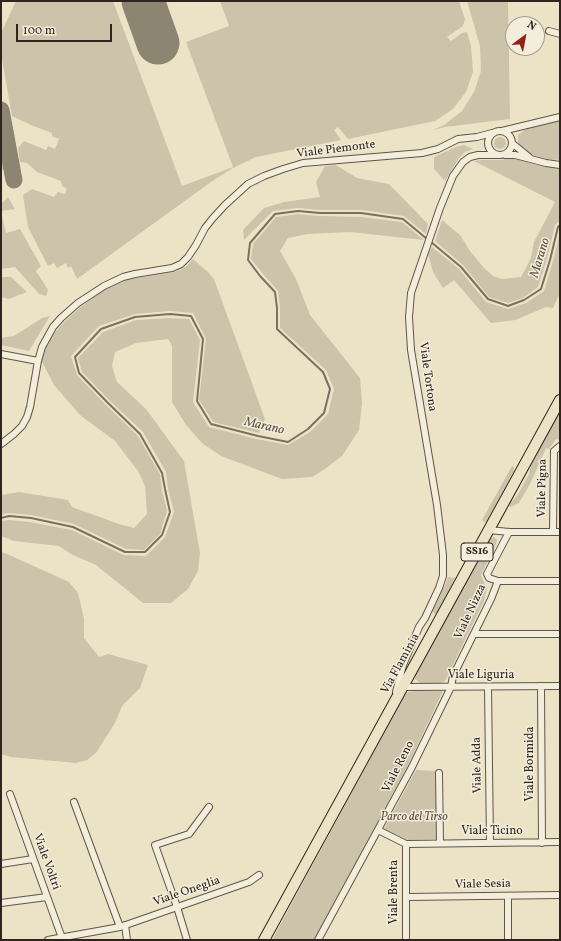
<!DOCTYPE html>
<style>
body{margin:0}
#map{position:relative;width:561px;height:941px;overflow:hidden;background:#ece3c7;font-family:Vollkorn,serif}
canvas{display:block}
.frame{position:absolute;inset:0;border:2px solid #31241e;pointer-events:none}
.north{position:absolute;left:505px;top:16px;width:40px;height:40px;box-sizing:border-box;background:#f3eddb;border:1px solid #a59d8f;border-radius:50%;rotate:32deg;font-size:11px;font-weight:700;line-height:16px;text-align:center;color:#31241e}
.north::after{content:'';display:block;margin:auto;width:14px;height:18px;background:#8f2418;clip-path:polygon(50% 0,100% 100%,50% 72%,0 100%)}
.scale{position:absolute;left:16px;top:24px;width:96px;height:18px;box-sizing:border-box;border:2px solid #31241e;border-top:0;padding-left:5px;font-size:12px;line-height:14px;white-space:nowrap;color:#31241e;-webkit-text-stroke:3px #f3eddb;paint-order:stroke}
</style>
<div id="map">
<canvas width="561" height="941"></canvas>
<div class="frame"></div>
<div class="north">N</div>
<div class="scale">100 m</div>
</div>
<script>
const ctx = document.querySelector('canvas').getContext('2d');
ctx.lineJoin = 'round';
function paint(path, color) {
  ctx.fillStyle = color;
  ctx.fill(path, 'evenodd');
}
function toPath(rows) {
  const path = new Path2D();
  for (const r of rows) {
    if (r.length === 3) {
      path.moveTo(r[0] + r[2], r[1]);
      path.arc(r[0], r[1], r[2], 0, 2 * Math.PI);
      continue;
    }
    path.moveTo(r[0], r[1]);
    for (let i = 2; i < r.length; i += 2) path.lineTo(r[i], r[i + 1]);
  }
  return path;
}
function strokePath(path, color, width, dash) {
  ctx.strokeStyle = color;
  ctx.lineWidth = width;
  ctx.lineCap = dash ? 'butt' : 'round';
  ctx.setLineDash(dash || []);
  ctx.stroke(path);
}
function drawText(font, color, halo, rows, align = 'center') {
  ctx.font = font + ' Vollkorn,serif';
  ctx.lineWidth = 3;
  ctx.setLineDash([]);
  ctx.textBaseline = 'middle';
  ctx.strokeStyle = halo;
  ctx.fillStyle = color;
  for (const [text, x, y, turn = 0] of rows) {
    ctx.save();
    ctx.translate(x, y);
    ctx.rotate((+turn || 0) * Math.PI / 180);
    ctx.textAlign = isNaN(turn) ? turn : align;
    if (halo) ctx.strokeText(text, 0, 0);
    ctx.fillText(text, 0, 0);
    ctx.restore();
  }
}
const green = toPath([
 [16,1,113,1,182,186,233,167,186,42,229,26,220,1,459,1,465,19,463,26,447,37,451,41,462,33,467,32,471,46,473,72,466,92,453,109,435,121,348,139,338,127,334,130,341,140,256,157,233,168,211,182,77,279,71,266,68,268,66,263,57,268,54,263,48,266,28,227,23,195,32,189,54,197,58,192,65,194,67,189,62,186,61,181,37,172,27,163,20,162,18,148,24,141,46,150,48,146,55,149,59,139,52,136,52,133,31,125,12,116,2,59,1,33],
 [467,1,508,1,510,119,445,127,433,130,444,125,462,111,474,92,481,71,480,46],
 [560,120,560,160,542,159,529,154,518,144,518,135,526,129],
 [500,143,6],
 [464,145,473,149,465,152,459,158,445,181,434,169,434,157,456,147],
 [1,148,4,148,8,167,1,171],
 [511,157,537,165,560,169,560,221,555,225,547,259,538,287,523,298,508,303,489,297,463,265,435,241,442,220,460,235,470,251,484,268,493,276,502,279,521,277,531,258,534,242,555,202,474,161,482,160,502,160],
 [336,165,357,178,389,184,428,224,426,234,404,216,361,210,320,210,297,208,273,211,244,240,243,230,264,208,284,202,320,197,316,182,325,166],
 [8,197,15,209,1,211,1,204],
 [1,212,6,233,20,229,41,266,36,271,48,290,46,296,39,294,15,267,1,269],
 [298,214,319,216,361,217,402,222,424,240,350,232,308,234,288,238,280,251,296,279,310,315,360,378,362,403,359,430,342,456,325,469,312,477,282,479,221,456,202,443,186,425,172,402,172,346,168,339,136,343,115,352,112,366,117,382,146,409,184,461,200,553,198,571,188,589,171,603,143,603,96,565,71,554,59,546,14,541,1,536,1,521,9,520,30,522,72,530,124,555,146,556,165,537,174,512,168,489,166,472,143,432,109,400,82,372,78,358,103,332,136,320,170,318,189,319,200,340,193,402,209,427,257,439,288,445,310,432,328,414,334,389,326,370,280,328,280,308,278,291,263,274,251,259,253,244,276,217],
 [560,232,560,293,553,308,546,307,515,320,491,323,454,280,443,288,433,272,428,254,432,247,459,269,486,302,508,309,526,303,544,291,553,261],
 [193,259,209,273,214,279,265,419,259,433,213,422,199,400,206,339,193,313,170,311,135,314,99,326,71,356,77,375,105,404,138,436,160,474,162,490,167,511,160,534,144,550,126,549,74,524,31,515,8,513,1,515,1,495,19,492,68,500,72,507,119,524,134,528,147,514,145,486,138,471,115,441,80,415,54,385,41,360,45,348,50,338,65,321,82,306,106,288,124,280,175,272,187,266],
 [1,277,11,277,27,292,9,299,1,297],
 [50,316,29,351,1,345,1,338,14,336,42,318],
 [560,411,560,440,556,439,549,449,546,448,531,482,519,503,511,507,509,506,511,502,517,496,529,474,531,466],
 [512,466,514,467,514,471,486,523,482,520],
 [494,537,497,540,496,544,481,575,487,589,484,601,445,681,441,683,420,683,415,679,416,674,490,539],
 [1,552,5,553,69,582,78,593,84,619,84,638,99,657,108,654,148,665,140,688,122,706,115,723,96,753,87,760,76,763,11,757,1,754],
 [448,577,455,578,437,613,434,614,433,611,446,583],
 [415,691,443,691,408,765,314,940,272,940,403,698,408,692],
 [416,770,435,771,437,839,408,840,384,829]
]);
const stream = toPath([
 [431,242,461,267,488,299,508,306,524,300,541,289,550,260,558,227,560,225],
 [1,518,9,516,31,518,73,527,125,552,145,552,162,535,170,512,165,489,162,473,140,434,107,402,79,373,75,357,101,329,135,317,170,314,191,316,203,339,197,401,211,424,258,436,288,442,308,429,324,413,330,389,323,372,277,329,277,308,275,292,260,276,248,260,250,243,275,214,298,211,320,213,361,213,403,219,427,239]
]);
const taxiway = toPath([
 [1,110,14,180]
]);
const runway = toPath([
 [143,1,158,43]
]);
const minor = toPath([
 [549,31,560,34],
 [500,143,12],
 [502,131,560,117],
 [513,144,529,157],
 [505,155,515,155,546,163,560,165],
 [1,354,38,361],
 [1,444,14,434,22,426,27,417,30,407,38,361,42,347,53,327,61,318,78,303,104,286,123,277,135,274,172,268,181,264,188,257,196,245,205,228,213,218,225,205,248,184,264,176,283,169,303,163,422,153,438,149,458,139,477,137,492,133],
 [489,530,509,532,560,532],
 [509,532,487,574,489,578,498,581,560,581],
 [553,532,554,451,560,446],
 [474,634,560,634],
 [541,686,542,843],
 [403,687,560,686],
 [488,687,490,843],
 [396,692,403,665,419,627,425,618,439,588,443,576,443,555,437,505,411,350,409,317,411,293,440,208,453,176,463,162,470,157,478,155,498,155],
 [439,773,440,843],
 [10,794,62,938],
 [74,802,120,927],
 [378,830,406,844,560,842],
 [406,844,406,940],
 [1,864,33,859],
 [508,896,508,940],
 [406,897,560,895],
 [1,903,47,897],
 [125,925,127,940],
 [48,940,120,927,249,882,259,875],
 [187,940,177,907,155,845,189,834,209,807],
 [318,940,412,767,451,687,453,676,491,599,498,581]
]);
const primary = toPath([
 [264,940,560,400]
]);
const shields = [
 [477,552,32]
];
const shieldNames = [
 ["SS16",477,552]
];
const streetNames = [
 ["Viale Piemonte",336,150,-7],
 ["Viale Tortona",427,377,82],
 ["Viale Pigna",543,488,-89],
 ["Viale Nizza",471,612,-65],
 ["Via Flaminia",401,664,-61],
 ["Viale Liguria",481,676],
 ["Viale Bormida",531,764,-90],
 ["Viale Adda",478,765,-91],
 ["Viale Reno",399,767,-63],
 ["Viale Ticino",492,832],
 ["Viale Voltri",46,862,70],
 ["Viale Sesia",483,885,-1],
 ["Viale Oneglia",187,892,-19],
 ["Viale Brenta",395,892,-90]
];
const parkNames = [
 ["Parco del Tirso",414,818]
];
const waterNames = [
 ["Marano",541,258,-73],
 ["Marano",264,427,13]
];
paint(green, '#ccc3aa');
strokePath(stream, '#7b7061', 2);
strokePath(taxiway, '#8e8472', 17);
strokePath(runway, '#8e8472', 43);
strokePath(minor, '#605448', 8);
strokePath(primary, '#31241e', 12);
strokePath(minor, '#f3eddb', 6);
strokePath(primary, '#ece3c7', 10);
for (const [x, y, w] of shields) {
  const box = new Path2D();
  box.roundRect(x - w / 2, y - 9, w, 18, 3);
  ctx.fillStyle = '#f3eddb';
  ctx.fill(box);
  strokePath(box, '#31241e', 1);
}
drawText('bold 11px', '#31241e', null, shieldNames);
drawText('12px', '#31241e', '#f3eddb', streetNames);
drawText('italic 12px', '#584c41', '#f3eddb', parkNames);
drawText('italic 13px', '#5c5045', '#f3eddb', waterNames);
</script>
